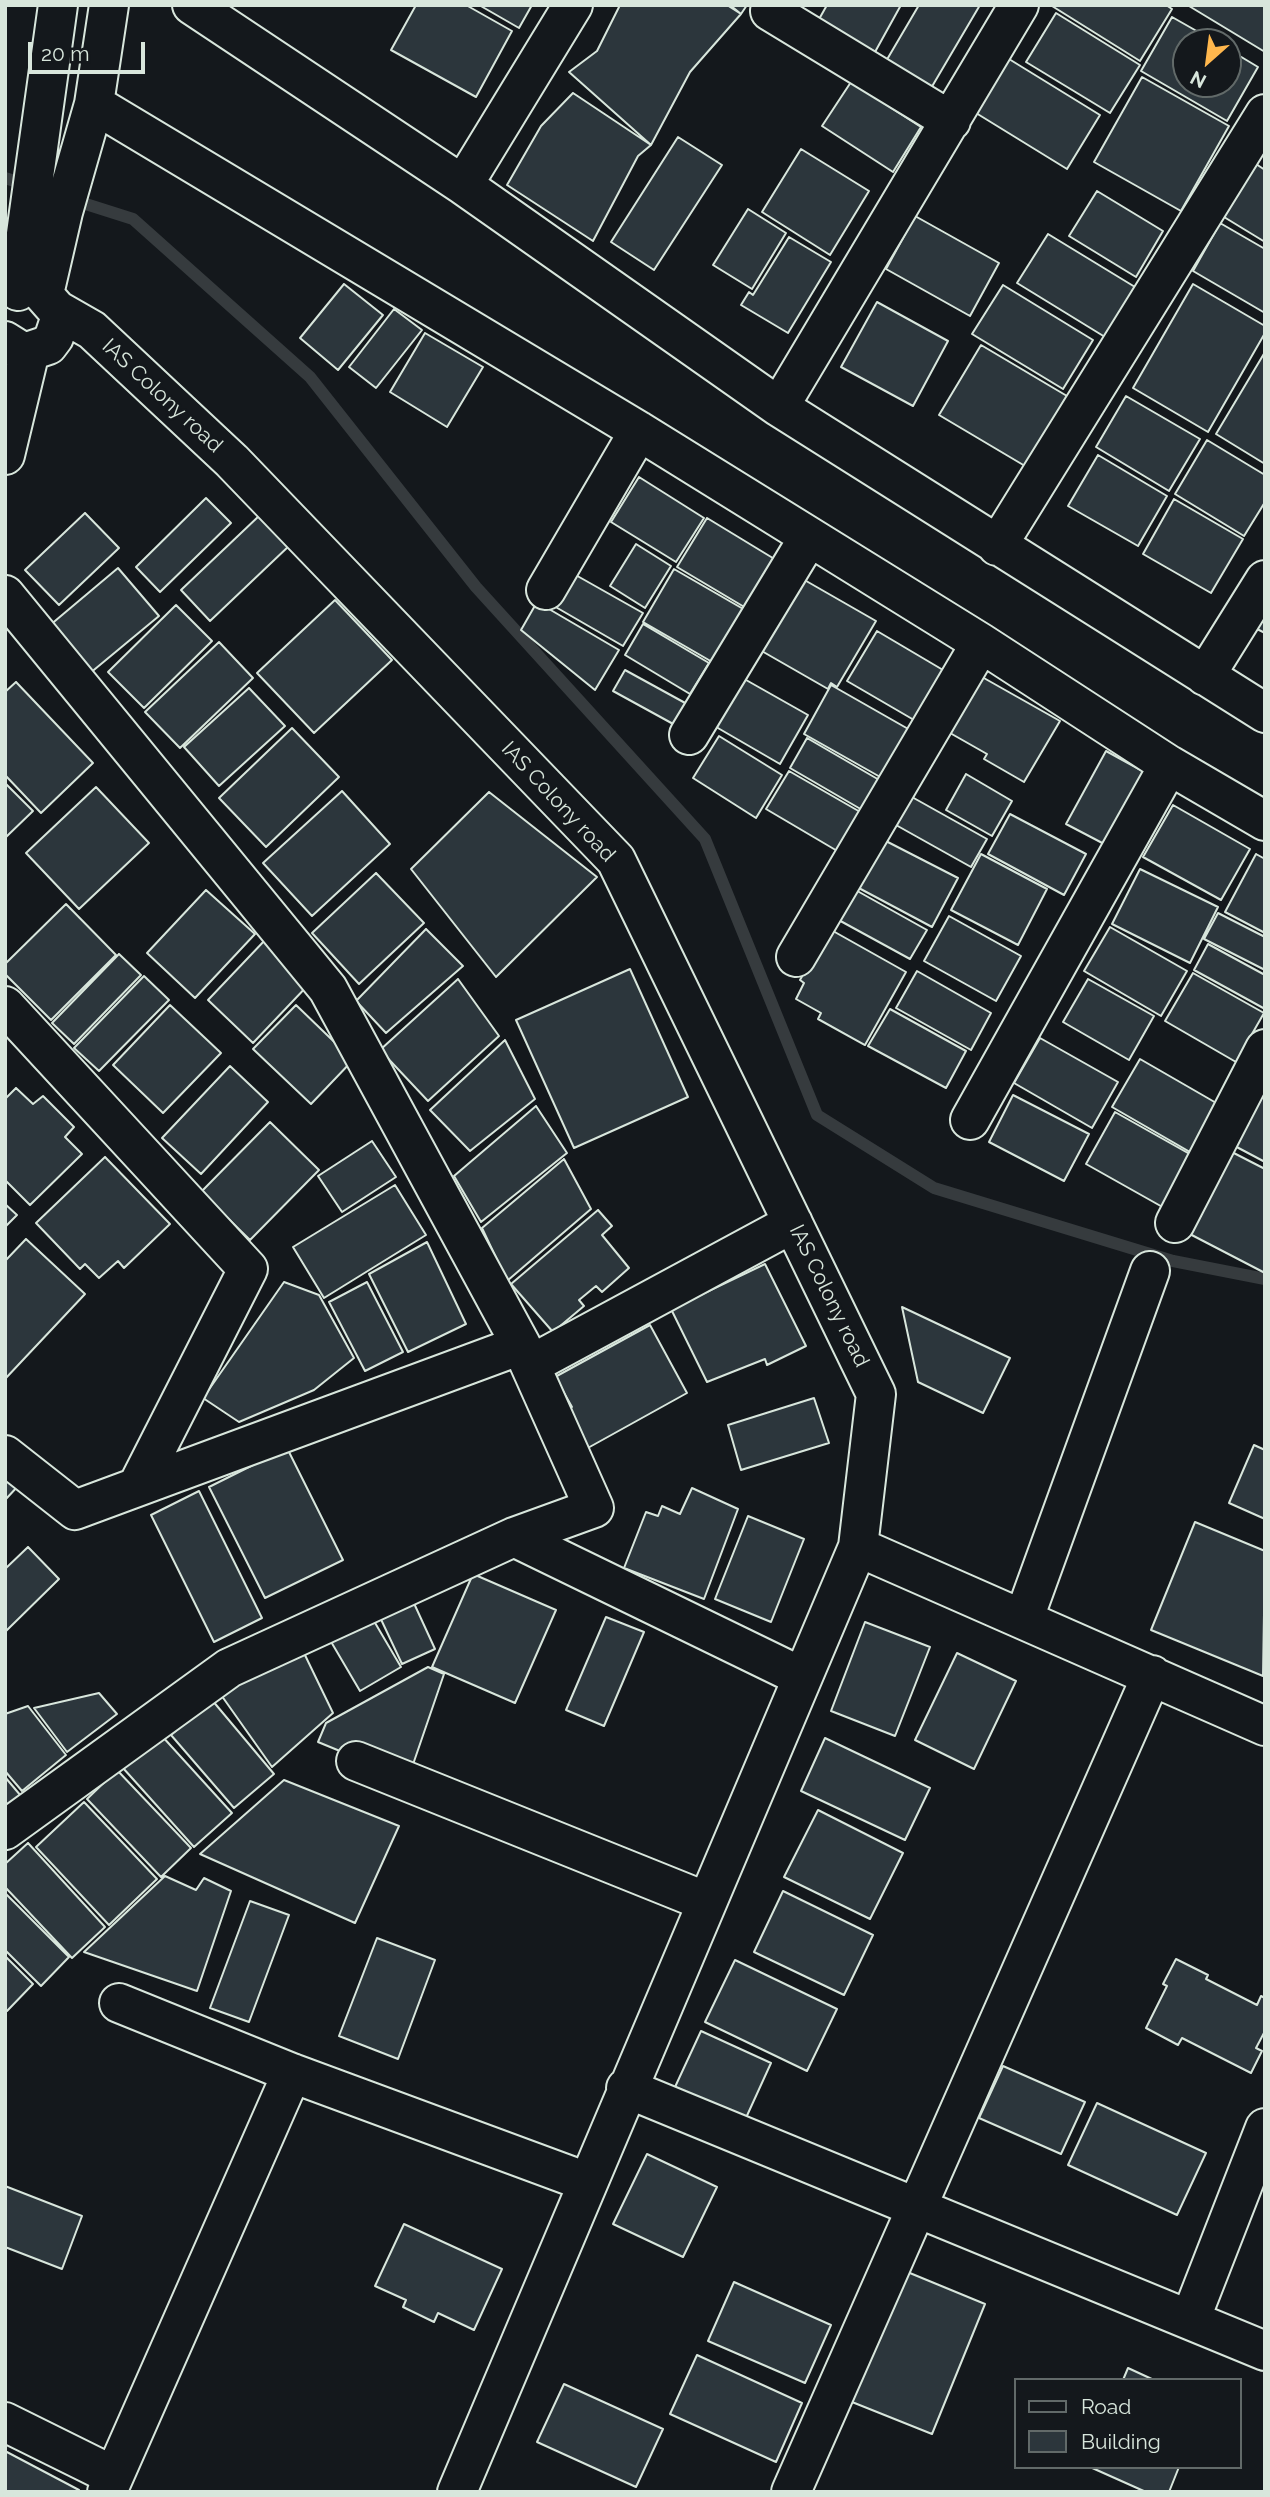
<!DOCTYPE html>
<style>
body{margin:0}
#map{position:relative;width:1270px;height:2497px;overflow:hidden;background:#14181c;font-family:Raleway,sans-serif}
canvas{display:block}
.frame{position:absolute;inset:0;border:7px solid #d8e6dc;pointer-events:none}
.legend{position:absolute;left:1014px;top:2378px;width:228px;height:91px;box-sizing:border-box;background:#14181c;border:2px solid #626a69;margin:0;padding:9px 12px;list-style:none;font-size:21px;color:#d8e6dc}
.legend li{display:flex;align-items:center;gap:14px;height:35px}
.legend b{width:35px;border:2px solid #626a69}
.north{position:absolute;left:1172px;top:28px;width:70px;height:70px;box-sizing:border-box;background:#14181c;border:2px solid #626a69;border-radius:50%;rotate:208deg;font-size:19px;font-weight:700;line-height:28px;text-align:center;color:#d8e6dc}
.north::after{content:'';display:block;margin:auto;width:24px;height:32px;background:#ffb74d;clip-path:polygon(50% 0,100% 100%,50% 72%,0 100%)}
.scale{position:absolute;left:28px;top:42px;width:117px;height:32px;box-sizing:border-box;border:4px solid #d8e6dc;border-top:0;padding-left:9px;font-size:21px;line-height:24px;white-space:nowrap;color:#d8e6dc;-webkit-text-stroke:5px #14181c;paint-order:stroke}
</style>
<div id="map">
<canvas width="1270" height="2497"></canvas>
<div class="frame"></div>
<ul class="legend">
<li><b style="height:9px;background:#14181c"></b>Road</li>
<li><b style="height:19px;background:#2c363c"></b>Building</li>
</ul>
<div class="north">N</div>
<div class="scale">20 m</div>
</div>
<script>
const ctx = document.querySelector('canvas').getContext('2d');
ctx.lineJoin = 'round';
function toPath(rows) {
  const path = new Path2D();
  for (const r of rows) {
    path.moveTo(r[0], r[1]);
    for (let i = 2; i < r.length; i += 2) path.lineTo(r[i], r[i + 1]);
  }
  return path;
}
function strokePath(path, color, width, dash) {
  ctx.strokeStyle = color;
  ctx.lineWidth = width;
  ctx.lineCap = dash ? 'butt' : 'round';
  ctx.setLineDash(dash || []);
  ctx.stroke(path);
}
function paint(path, color) {
  ctx.fillStyle = color;
  ctx.fill(path, 'evenodd');
}
function drawText(font, color, halo, rows, align = 'center') {
  ctx.font = font + ' Raleway,sans-serif';
  ctx.lineWidth = 5;
  ctx.setLineDash([]);
  ctx.textBaseline = 'middle';
  ctx.strokeStyle = halo;
  ctx.fillStyle = color;
  for (const [text, x, y, turn = 0] of rows) {
    ctx.save();
    ctx.translate(x, y);
    ctx.rotate((+turn || 0) * Math.PI / 180);
    ctx.textAlign = isNaN(turn) ? turn : align;
    if (halo) ctx.strokeText(text, 0, 0);
    ctx.fillText(text, 0, 0);
    ctx.restore();
  }
}
const stream = toPath([
 [5,178,30,186],
 [70,199,133,219,310,377,476,587,705,839,817,1115,934,1188,1173,1261,1265,1279]
]);
const building = toPath([
 [416,5,466,5,512,31,476,97,391,50,416,5],
 [479,5,532,5,519,28,479,5],
 [620,5,727,5,741,14,690,72,651,145,569,72,597,51,620,5],
 [730,5,747,5,741,14,730,5],
 [827,5,901,5,875,52,818,21,827,5],
 [919,5,980,5,927,95,882,68,919,5],
 [1166,5,1172,9,1140,61,1052,6,1166,5],
 [1265,5,1265,52,1189,6,1190,5,1265,5],
 [1056,13,1140,65,1110,113,1026,62,1056,13],
 [1172,17,1216,42,1186,42,1186,84,1228,84,1228,49,1258,67,1227,121,1141,71,1172,17],
 [1009,59,1100,115,1067,169,976,113,1009,59],
 [1142,77,1229,126,1181,211,1094,162,1142,77],
 [851,82,921,127,893,172,822,126,851,82],
 [573,93,651,145,638,156,593,241,507,185,541,126,573,93],
 [678,137,722,165,654,270,611,242,678,137],
 [801,149,869,191,830,255,762,212,801,149],
 [1256,164,1265,170,1265,242,1224,217,1256,164],
 [1097,191,1163,231,1136,277,1069,236,1097,191],
 [748,209,786,233,752,289,713,265,748,209],
 [915,216,999,263,970,316,886,269,915,216],
 [1220,223,1265,249,1265,313,1193,271,1220,223],
 [1048,234,1135,287,1105,337,1017,283,1048,234],
 [789,237,831,262,788,333,741,305,749,292,753,295,789,237],
 [344,284,383,315,338,370,300,338,344,284],
 [1193,284,1265,326,1265,333,1208,432,1133,388,1193,284],
 [1003,285,1093,340,1063,389,972,334,1003,285],
 [877,302,948,341,913,406,841,367,877,302],
 [394,309,422,330,376,388,349,367,394,309],
 [425,333,483,367,447,427,390,392,425,333],
 [981,345,1067,396,1025,466,939,415,981,345],
 [1265,352,1265,464,1216,434,1265,352],
 [1126,396,1200,439,1169,491,1096,447,1126,396],
 [1207,440,1265,475,1265,502,1244,536,1175,494,1207,440],
 [1098,455,1167,496,1138,546,1068,506,1098,455],
 [639,477,704,518,676,562,611,522,639,477],
 [206,498,231,523,160,592,136,567,206,498],
 [1174,499,1243,539,1211,593,1143,554,1174,499],
 [85,513,119,548,59,605,25,570,85,513],
 [260,515,290,545,210,621,181,590,260,515],
 [707,518,781,563,751,611,677,567,707,518],
 [636,544,671,566,645,608,610,586,636,544],
 [118,568,159,616,89,674,49,626,118,568],
 [565,569,643,613,623,646,547,602,565,569],
 [674,569,745,610,714,663,643,622,674,569],
 [794,574,876,621,837,687,831,683,828,689,753,646,794,574],
 [335,600,392,660,314,733,257,673,335,600],
 [537,602,619,650,595,690,521,630,537,602],
 [176,605,212,641,144,708,108,672,176,605],
 [1265,611,1265,633,1255,628,1265,611],
 [643,624,709,663,690,694,625,655,643,624],
 [877,631,943,670,914,720,847,681,877,631],
 [219,642,253,678,180,748,145,712,219,642],
 [625,670,687,704,675,725,613,691,625,670],
 [975,673,1060,721,1024,782,984,759,987,754,943,729,975,673],
 [739,676,808,715,780,764,711,724,739,676],
 [16,682,93,763,41,813,5,775,5,692,16,682],
 [831,685,910,730,882,778,804,734,831,685],
 [249,688,285,726,219,786,184,747,249,688],
 [292,728,339,777,266,847,219,798,292,728],
 [719,736,782,775,756,818,693,778,719,736],
 [807,738,881,781,864,811,790,768,807,738],
 [1106,751,1148,774,1108,846,1066,824,1106,751],
 [789,771,862,813,839,852,766,809,789,771],
 [966,774,1012,801,992,836,946,810,966,774],
 [5,783,33,811,5,838,5,783],
 [96,787,149,843,79,909,26,853,96,787],
 [342,791,390,844,312,916,263,863,342,791],
 [489,792,597,877,496,977,411,869,489,792],
 [903,792,987,839,971,867,887,820,903,792],
 [1173,805,1250,849,1221,900,1143,857,1173,805],
 [1010,814,1086,854,1064,895,988,854,1010,814],
 [880,838,958,878,932,927,855,886,880,838],
 [981,854,1047,889,1018,945,951,910,981,854],
 [1256,854,1265,859,1265,933,1225,912,1256,854],
 [1140,869,1218,907,1190,963,1112,924,1140,869],
 [376,873,424,923,359,984,312,933,376,873],
 [852,888,927,930,910,959,835,918,852,888],
 [206,890,255,934,195,998,147,953,206,890],
 [66,904,116,955,51,1020,5,974,5,964,66,904],
 [1218,913,1265,937,1265,970,1204,939,1218,913],
 [949,916,1021,956,996,1001,924,961,949,916],
 [1110,927,1187,971,1161,1016,1084,971,1110,927],
 [426,929,463,966,386,1033,356,1001,426,929],
 [833,931,906,972,865,1045,818,1019,821,1013,796,999,804,983,800,980,809,964,813,966,833,931],
 [266,939,311,982,253,1043,208,1000,266,939],
 [1208,944,1265,975,1265,1009,1194,970,1208,944],
 [119,954,141,975,74,1044,52,1023,119,954],
 [630,969,688,1097,574,1148,516,1020,630,969],
 [917,971,991,1013,971,1050,896,1008,917,971],
 [1193,973,1264,1013,1236,1062,1165,1021,1193,973],
 [144,976,169,1000,99,1071,74,1048,144,976],
 [458,979,499,1036,428,1101,380,1050,458,979],
 [1088,979,1154,1016,1129,1060,1063,1022,1088,979],
 [170,1005,221,1053,163,1113,113,1065,170,1005],
 [296,1005,353,1060,311,1104,253,1049,296,1005],
 [890,1009,966,1051,946,1088,868,1046,890,1009],
 [1040,1038,1118,1082,1092,1128,1014,1083,1040,1038],
 [505,1040,535,1099,470,1151,430,1110,505,1040],
 [1140,1059,1218,1104,1190,1152,1112,1107,1140,1059],
 [230,1066,268,1102,201,1174,162,1138,230,1066],
 [16,1088,33,1104,43,1096,74,1127,65,1137,82,1154,30,1205,5,1180,5,1099,16,1088],
 [1258,1093,1265,1096,1265,1162,1231,1144,1258,1093],
 [1013,1095,1089,1134,1064,1181,989,1142,1013,1095],
 [536,1106,567,1153,481,1222,454,1176,536,1106],
 [1115,1112,1195,1157,1166,1209,1086,1164,1115,1112],
 [270,1122,319,1170,250,1240,201,1192,270,1122],
 [372,1141,396,1177,342,1212,318,1176,372,1141],
 [1226,1149,1265,1169,1265,1273,1184,1231,1226,1149],
 [105,1157,170,1224,124,1268,118,1261,99,1278,85,1264,80,1269,36,1223,105,1157],
 [564,1159,591,1209,507,1281,482,1228,564,1159],
 [395,1185,426,1235,324,1298,293,1247,395,1185],
 [5,1204,17,1215,5,1227,5,1204],
 [598,1210,612,1226,602,1235,629,1268,602,1292,596,1286,579,1300,584,1306,553,1332,511,1284,598,1210],
 [26,1239,85,1294,5,1379,5,1261,26,1239],
 [427,1242,466,1324,408,1352,369,1274,427,1242],
 [765,1264,806,1346,767,1365,765,1359,707,1382,671,1309,765,1264],
 [284,1282,319,1295,354,1358,314,1390,239,1422,203,1398,284,1282],
 [367,1282,403,1352,365,1371,329,1302,367,1282],
 [902,1307,1010,1358,983,1413,918,1382,902,1307],
 [650,1325,687,1393,586,1449,565,1411,572,1407,555,1377,650,1325],
 [814,1398,829,1443,741,1470,728,1425,814,1398],
 [1254,1445,1265,1450,1265,1519,1229,1503,1254,1445],
 [287,1448,343,1560,265,1598,209,1487,287,1448],
 [5,1473,19,1485,5,1500,5,1473],
 [692,1488,738,1509,704,1599,624,1568,646,1512,658,1516,662,1506,680,1514,692,1488],
 [199,1491,262,1618,214,1642,151,1515,199,1491],
 [748,1516,804,1539,771,1622,715,1599,748,1516],
 [1195,1522,1265,1551,1263,1676,1151,1630,1195,1522],
 [28,1547,59,1579,5,1632,5,1569,28,1547],
 [473,1574,556,1610,515,1703,432,1667,473,1574],
 [412,1599,435,1649,402,1664,378,1613,412,1599],
 [371,1616,401,1667,360,1691,330,1640,371,1616],
 [606,1617,644,1632,604,1726,566,1710,606,1617],
 [865,1622,930,1647,895,1736,831,1711,865,1622],
 [303,1651,333,1713,272,1767,219,1692,303,1651],
 [957,1653,1016,1681,974,1769,915,1740,957,1653],
 [428,1667,444,1674,408,1779,318,1742,326,1723,428,1667],
 [99,1693,117,1714,67,1752,34,1708,99,1693],
 [212,1700,274,1774,234,1808,171,1735,212,1700],
 [28,1706,66,1755,22,1791,5,1771,5,1714,28,1706],
 [161,1735,232,1813,194,1847,123,1768,161,1735],
 [825,1738,930,1788,905,1840,801,1791,825,1738],
 [117,1770,191,1848,161,1877,87,1799,117,1770],
 [5,1777,21,1796,5,1808,5,1777],
 [284,1780,399,1826,355,1923,200,1854,284,1780],
 [84,1802,157,1879,109,1925,36,1847,84,1802],
 [818,1810,903,1853,870,1919,784,1877,818,1810],
 [28,1843,105,1927,72,1958,5,1887,5,1864,28,1843],
 [165,1876,196,1890,204,1878,231,1891,197,1991,84,1952,165,1876],
 [783,1891,873,1935,844,1995,754,1952,783,1891],
 [5,1893,69,1957,41,1986,5,1950,5,1893],
 [250,1901,289,1915,249,2022,210,2008,250,1901],
 [377,1938,435,1960,398,2059,339,2036,377,1938],
 [5,1956,33,1984,7,2011,5,2009,5,1956],
 [1176,1959,1208,1975,1206,1979,1257,2005,1261,1996,1265,1998,1265,2031,1256,2048,1262,2051,1251,2073,1182,2038,1178,2045,1146,2028,1167,1986,1163,1984,1176,1959],
 [735,1960,837,2009,807,2071,705,2022,735,1960],
 [701,2031,771,2063,745,2120,675,2087,701,2031],
 [1003,2066,1085,2102,1061,2154,979,2118,1003,2066],
 [1097,2103,1206,2153,1177,2215,1068,2165,1097,2103],
 [647,2154,717,2187,683,2257,613,2224,647,2154],
 [5,2186,82,2216,62,2269,5,2247,5,2186],
 [404,2224,502,2269,474,2330,438,2313,434,2322,403,2307,406,2300,375,2286,404,2224],
 [905,2271,985,2304,932,2434,852,2402,905,2271],
 [734,2282,831,2325,805,2383,708,2341,734,2282],
 [697,2355,802,2403,776,2462,670,2414,697,2355],
 [1128,2368,1154,2380,1123,2380,1128,2368],
 [564,2384,663,2429,636,2487,537,2442,564,2384],
 [5,2451,79,2490,78,2492,5,2492,5,2451],
 [1090,2467,1179,2467,1169,2492,1146,2492,1090,2467]
]);
const minor = toPath([
 [192,5,463,185,779,407,1265,713],
 [770,11,951,121],
 [94,104,639,431,981,643,1169,765,1265,821],
 [463,185,573,5],
 [18,291,58,5],
 [44,294,63,212,94,104,109,5],
 [57,310,92,330,232,461,616,860,876,1394,858,1547,457,2492],
 [5,341,21,351,30,351,48,345,54,337,60,319,57,310,42,293],
 [779,407,1019,5],
 [5,455,30,351],
 [997,546,1265,114],
 [546,590,639,431],
 [5,595,328,989,521,1345,594,1508,514,1537,229,1668,5,1830],
 [1205,676,1265,580],
 [689,735,809,537],
 [796,957,981,643],
 [5,1006,248,1269,138,1485],
 [970,1120,1169,765],
 [1175,1223,1265,1049],
 [530,1365,793,1223],
 [5,1455,75,1510,521,1345],
 [514,1537,802,1677],
 [858,1547,1265,1726],
 [1024,1618,1150,1271],
 [356,1761,707,1902],
 [119,2003,292,2073,587,2182],
 [626,2088,1265,2351],
 [1190,2320,1265,2128],
 [5,2422,114,2476],
 [107,2492,292,2073],
 [791,2492,1152,1675]
]);
const streetNames = [
 ["IAS Colony road",162,396,43],
 ["IAS Colony road",558,802,47],
 ["IAS Colony road",829,1296,64]
];
strokePath(stream, '#363b3e', 12);
paint(building, '#2c363c');
strokePath(building, '#d8e6dc', 2);
strokePath(minor, '#d8e6dc', 42);
strokePath(minor, '#14181c', 38);
drawText('21px', '#d8e6dc', '#14181c', streetNames);
</script>
